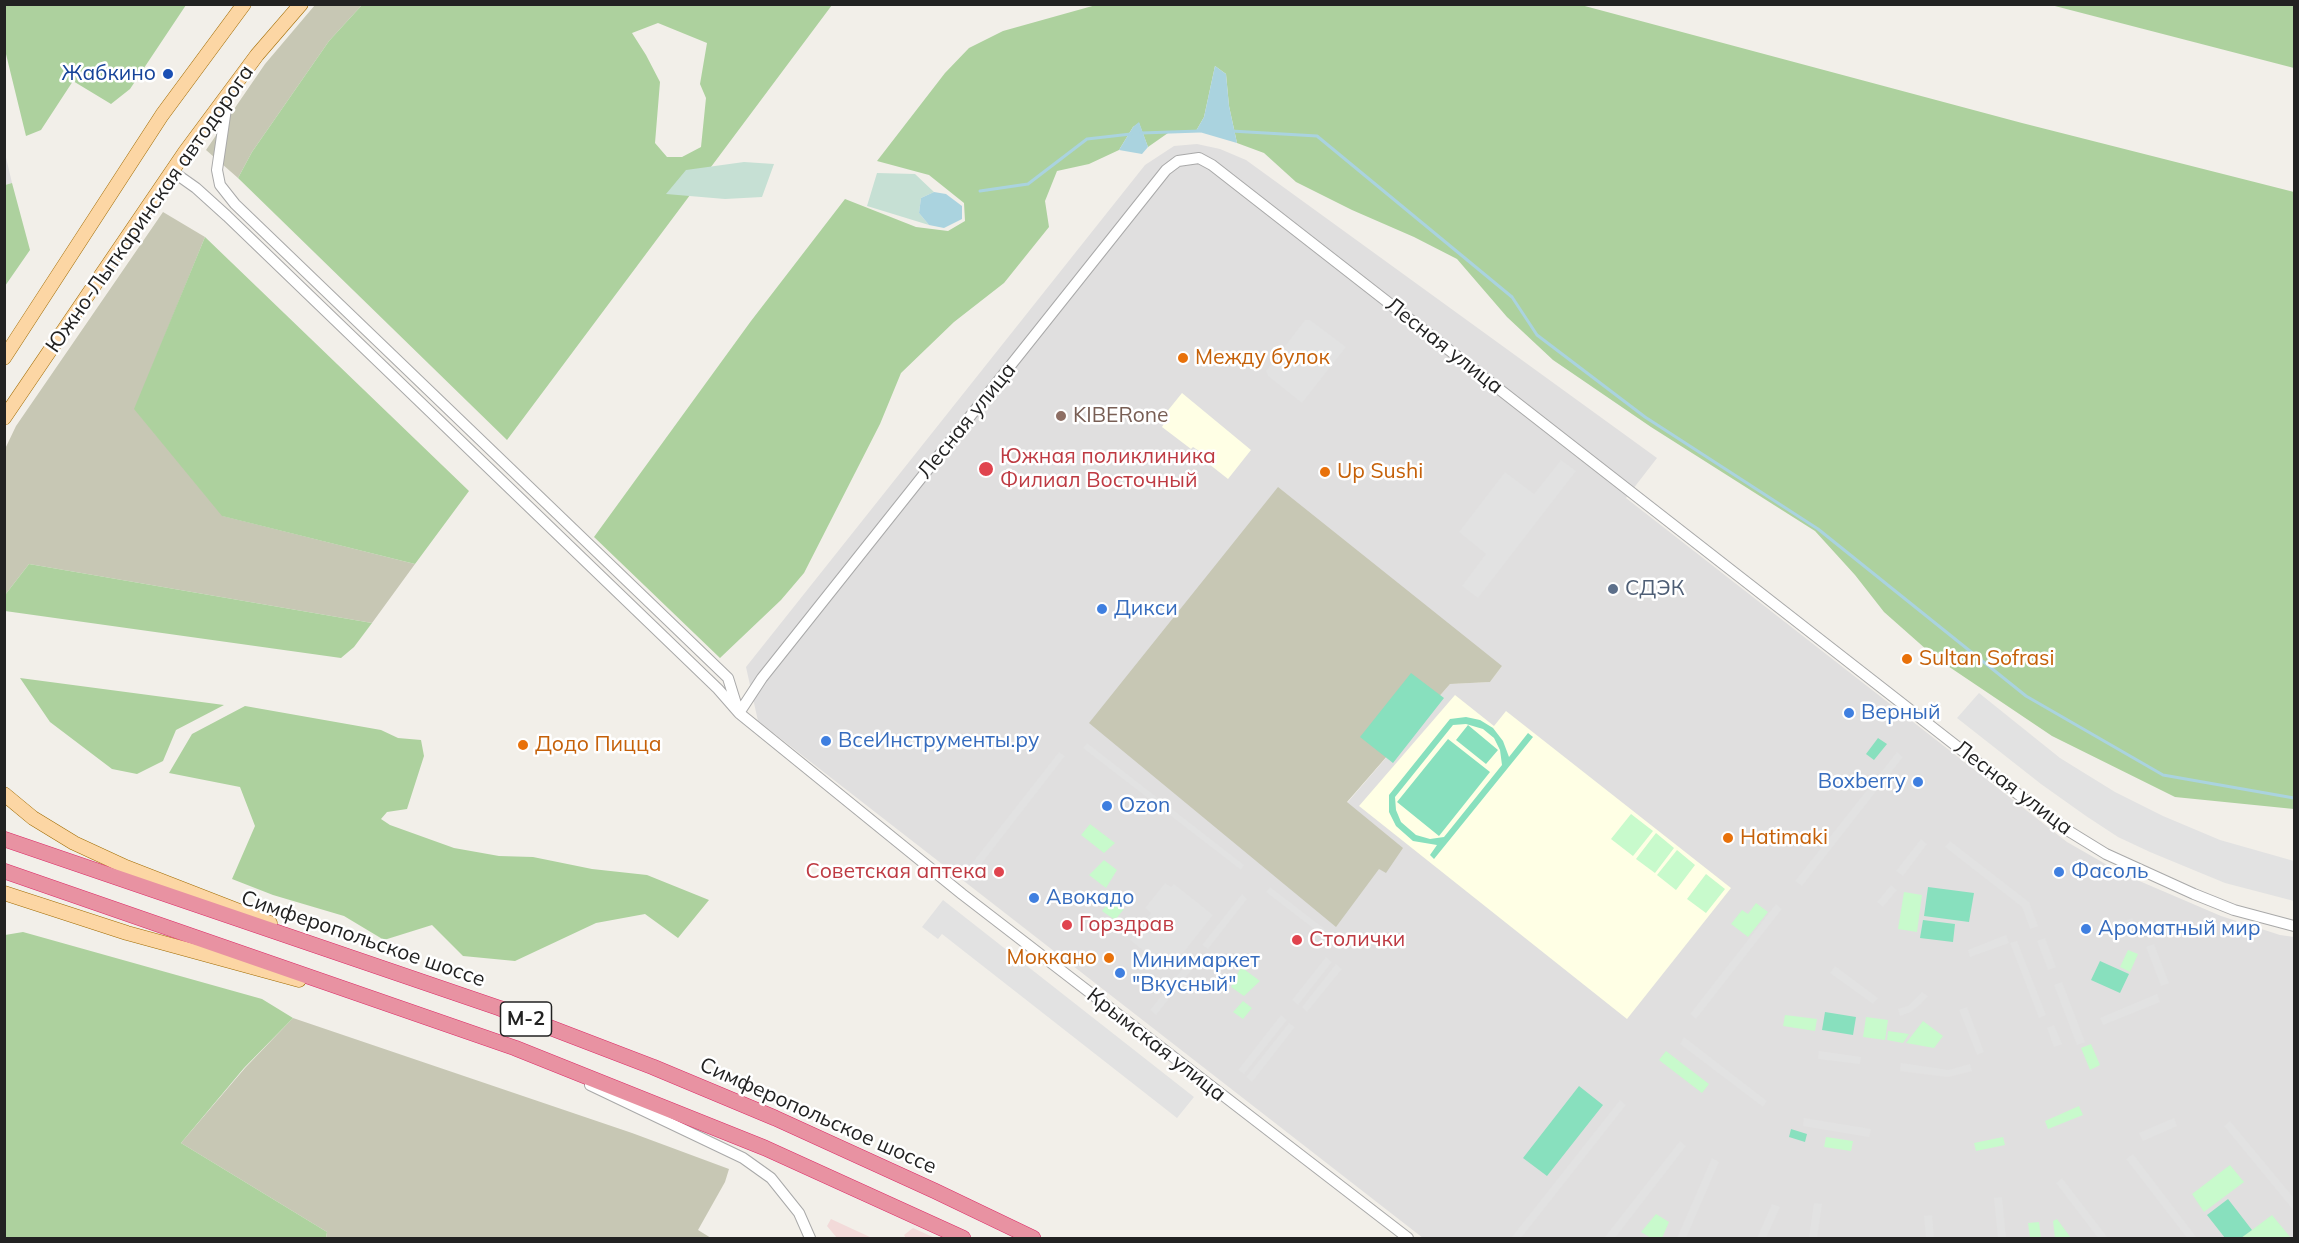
<!DOCTYPE html>
<meta charset="utf-8">
<style>
body{margin:0}
#map{position:relative;width:2299px;height:1243px;overflow:hidden;background:#f2efe9;font-family:Mulish,sans-serif}
canvas{display:block}
.frame{position:absolute;inset:0;border:6px solid #222;pointer-events:none}
</style>
<div id="map">
<canvas width="2299" height="1243"></canvas>
<div class="frame"></div>
</div>
<script>
const ctx = document.querySelector('canvas').getContext('2d');
ctx.lineJoin = 'round';
function paint(path, color) {
  ctx.fillStyle = color;
  ctx.fill(path, 'evenodd');
}
function toPath(rows) {
  const path = new Path2D();
  for (const r of rows) {
    path.moveTo(r[0], r[1]);
    for (let i = 2; i < r.length; i += 2) path.lineTo(r[i], r[i + 1]);
  }
  return path;
}
function strokePath(path, color, width, dash) {
  ctx.strokeStyle = color;
  ctx.lineWidth = width;
  ctx.lineCap = dash ? 'butt' : 'round';
  ctx.setLineDash(dash || []);
  ctx.stroke(path);
}
function drawText(font, color, halo, rows, align = 'center') {
  ctx.font = font + ' Mulish,sans-serif';
  ctx.lineWidth = 5;
  ctx.setLineDash([]);
  ctx.textBaseline = 'middle';
  ctx.strokeStyle = halo;
  ctx.fillStyle = color;
  for (const [text, x, y, turn = 0] of rows) {
    ctx.save();
    ctx.translate(x, y);
    ctx.rotate((+turn || 0) * Math.PI / 180);
    ctx.textAlign = isNaN(turn) ? turn : align;
    if (halo) ctx.strokeText(text, 0, 0);
    ctx.fillText(text, 0, 0);
    ctx.restore();
  }
}
const residential = toPath([
 [1197,144,1220,149,1246,160,1657,458,1626,498,2067,842,2123,874,2221,916,2280,935,2294,937,2294,1238,1423,1238,758,721,746,667,1145,165,1174,146],
 [1502,666,1490,682,1450,684,1347,803,1386,872,1090,723],
 [4,149,12,183,5,185,4,185]
]);
const commercial = toPath([
 [831,1219,872,1238,837,1238,827,1226],
 [913,1228,935,1238,906,1238,904,1235]
]);
const education = toPath([
 [1182,393,1251,450,1228,479,1209,464,1211,461,1205,455,1193,447,1191,449,1162,427,1165,422,1161,419],
 [1455,695,1494,726,1506,711,1731,888,1627,1019,1359,806]
]);
const construction = toPath([
 [315,5,362,5,329,41,252,152,238,178,206,150,265,64],
 [163,212,205,237,135,409,223,516,415,564,372,623,29,564,5,595,5,449,16,426],
 [1278,487,1502,666,1490,682,1450,684,1347,802,1403,848,1386,873,1379,869,1336,927,1089,723],
 [293,1018,632,1133,729,1169,725,1182,698,1230,711,1238,326,1238,327,1232,181,1143,245,1068]
]);
const forest = toPath([
 [4,5,5,4,186,5,130,89,111,104,73,81,41,130,26,136,5,50],
 [362,5,832,5,507,440,238,178,252,152,329,41],
 [658,23,707,43,700,84,706,98,701,147,682,157,667,157,655,143,660,82,646,55,632,33],
 [1096,5,1581,5,2022,123,2294,192,2294,809,2175,797,2052,736,1936,658,1884,612,1855,575,1815,531,1651,427,1553,360,1507,317,1457,259,1414,237,1352,210,1296,182,1264,153,1237,143,1229,106,1226,74,1215,66,1204,117,1196,131,1168,133,1148,147,1139,123,1133,127,1119,150,1089,164,1057,171,1045,201,1049,227,1004,283,954,322,901,373,880,424,804,573,781,600,720,658,594,537,751,321,845,199,916,227,948,231,965,221,964,203,929,175,877,161,945,73,969,48,1003,31],
 [2051,5,2294,5,2294,68],
 [12,183,30,250,5,286,5,185],
 [205,237,469,491,415,564,222,516,134,409],
 [29,564,372,623,354,647,341,658,5,611,5,595],
 [20,678,224,705,176,730,163,761,137,774,112,769,50,722],
 [245,706,381,730,398,738,421,740,424,756,407,809,387,812,381,819,390,825,454,848,499,856,533,857,592,869,647,875,709,900,678,938,645,914,596,923,515,961,463,956,432,925,384,940,344,916,273,895,232,879,255,826,240,787,169,773,192,734],
 [23,932,262,999,293,1018,244,1068,181,1143,327,1232,326,1238,5,1238,5,935]
]);
const wetland = toPath([
 [744,162,774,164,762,197,725,199,666,194,686,170],
 [877,173,915,174,934,192,921,198,919,213,929,225,867,206]
]);
const park = toPath([
 [1631,814,1653,831,1633,856,1611,839],
 [1090,824,1115,843,1104,853,1081,835],
 [1656,833,1674,848,1655,873,1636,859],
 [1677,850,1695,865,1676,890,1657,875],
 [1104,860,1117,870,1106,888,1089,875],
 [1706,874,1725,889,1706,913,1687,899],
 [1904,892,1922,895,1917,932,1898,929],
 [1111,899,1124,909,1115,920,1102,911],
 [1756,903,1768,912,1748,937,1731,924,1742,910,1748,914],
 [2128,950,2138,954,2130,972,2120,967],
 [1241,967,1260,981,1244,996,1231,987],
 [1243,1001,1252,1008,1243,1019,1233,1012],
 [1785,1015,1817,1019,1815,1031,1783,1026],
 [1866,1017,1888,1020,1885,1040,1863,1037],
 [1923,1021,1943,1036,1934,1048,1906,1043],
 [1888,1031,1909,1034,1903,1043,1887,1040],
 [2091,1044,2100,1065,2090,1070,2081,1048],
 [1666,1051,1709,1084,1702,1093,1659,1060],
 [2079,1106,2083,1115,2048,1129,2045,1121],
 [1826,1137,1853,1141,1851,1151,1824,1147],
 [2003,1137,2005,1145,1976,1151,1974,1143],
 [2230,1165,2244,1182,2204,1212,2192,1194],
 [1656,1214,1669,1222,1662,1238,1651,1238,1641,1232],
 [2272,1215,2291,1238,2241,1238,2252,1230],
 [2057,1219,2071,1238,2055,1238,2053,1221],
 [2039,1222,2041,1238,2030,1238,2028,1223]
]);
const pitch = toPath([
 [1411,673,1444,698,1393,763,1360,737],
 [1466,717,1480,720,1493,728,1503,741,1509,757,1528,733,1533,737,1434,859,1430,855,1437,845,1413,841,1396,826,1389,812,1389,795,1450,719],
 [1466,724,1483,729,1494,738,1500,750,1502,765,1444,837,1430,839,1416,835,1401,822,1396,810,1395,797,1453,725],
 [1468,725,1498,750,1486,764,1456,740],
 [1878,738,1887,744,1874,760,1866,754],
 [1448,739,1490,772,1439,836,1397,802],
 [1928,887,1974,893,1969,922,1924,916],
 [1923,920,1955,924,1953,942,1920,938],
 [2100,961,2129,974,2120,993,2091,980],
 [1825,1012,1856,1017,1853,1035,1822,1030],
 [1579,1086,1603,1105,1547,1176,1523,1158],
 [1791,1129,1807,1134,1805,1142,1789,1137],
 [2228,1199,2252,1230,2241,1238,2225,1238,2207,1215]
]);
const parking = toPath([
 [1305,320,1310,320,1346,347,1302,403,1268,376,1266,371],
 [1561,460,1576,471,1478,598,1462,586,1486,554,1459,532,1505,472,1534,494],
 [1979,693,2060,758,2115,792,2163,816,2220,840,2294,861,2294,901,2225,883,2150,852,2118,837,2086,816,2041,784,1957,718],
 [1087,743,1244,865,1241,870,1083,748],
 [1059,752,1065,756,975,872,969,867],
 [1897,752,1903,757,1802,886,1795,881],
 [1921,839,1927,844,1903,876,1896,871],
 [1950,841,2029,902,2038,926,2030,929,2022,907,1945,847],
 [1165,883,1171,887,1174,884,1213,915,1169,971,1130,940,1151,913,1145,908],
 [1891,885,1897,890,1883,907,1877,902],
 [1270,887,1326,930,1322,935,1266,892],
 [1242,894,1247,899,1208,949,1202,945],
 [943,900,1194,1097,1177,1118,942,934,938,939,922,927],
 [1776,904,1782,909,1696,1019,1690,1014],
 [2132,918,2135,926,2115,933,2112,926],
 [2006,935,2009,943,1970,957,1968,950],
 [2045,938,2056,967,2048,970,2037,941],
 [2017,941,2046,1015,2039,1018,2010,943],
 [2154,944,2169,983,2161,986,2146,947],
 [1192,957,1198,962,1156,1015,1150,1010],
 [1326,957,1332,962,1298,1005,1292,1000],
 [1336,964,1342,969,1307,1012,1302,1007],
 [1835,966,1878,998,1873,1004,1830,973],
 [2062,982,2085,1042,2077,1045,2054,985],
 [1922,992,1928,996,1921,1004,1911,1012,1900,1016,1898,1009,1908,1006],
 [2157,994,2160,1002,2103,1025,2100,1018],
 [1967,1007,1984,1052,1977,1055,1959,1010],
 [1281,1015,1287,1020,1244,1074,1238,1070],
 [1289,1023,1295,1027,1252,1082,1246,1077],
 [2054,1025,2062,1044,2054,1047,2047,1028],
 [1684,1037,1767,1101,1763,1107,1680,1044],
 [1819,1051,1861,1057,1860,1064,1818,1059],
 [1901,1063,1949,1070,1970,1064,1972,1071,1948,1077,1900,1071],
 [1620,1100,1626,1105,1521,1238,1511,1238],
 [1804,1118,1871,1129,1869,1137,1803,1126],
 [2174,1118,2177,1126,2143,1141,2139,1133],
 [2230,1121,2294,1198,2294,1211,2224,1126],
 [1680,1141,1686,1146,1615,1238,1604,1238],
 [2133,1154,2197,1238,2187,1238,2126,1159],
 [1712,1158,1719,1162,1686,1238,1677,1238],
 [2062,1178,2108,1238,2098,1238,2056,1183],
 [2002,1197,2006,1238,1998,1238,1994,1198],
 [1814,1203,1822,1204,1817,1238,1809,1238],
 [1772,1204,1780,1207,1766,1238,1757,1238],
 [1932,1215,1934,1238,1926,1238,1924,1216]
]);
const water = toPath([
 [1215,66,1226,74,1229,106,1237,143,1196,131,1204,117],
 [1139,122,1148,147,1142,154,1119,150,1133,127],
 [934,192,946,194,962,206,962,219,944,228,929,225,919,213,921,198]
]);
const stream = toPath([
 [1231,131,1317,136,1512,297,1537,335,1645,417,1818,529,2026,696,2163,775,2294,798],
 [1141,133,1200,131],
 [980,191,1028,184,1087,139,1131,134]
]);
const minor = toPath([
 [228,95,217,170,220,185,235,204,728,678,737,707],
 [172,171,196,188,227,216,718,689,739,713,962,894,1408,1238],
 [739,713,762,678,1166,170,1178,161,1199,158,1212,165,2023,798,2067,830,2106,854,2194,894,2234,910,2294,926],
 [590,1085,743,1158,771,1178,799,1213,810,1238]
]);
const major = toPath([
 [4,358,162,115,244,4],
 [4,418,185,152,257,55,301,4],
 [4,794,33,818,74,843,126,867,270,923],
 [4,893,127,933,299,980]
]);
const highway = toPath([
 [4,839,499,1008,653,1067,775,1118,935,1191,1033,1238],
 [4,871,515,1048,765,1148,963,1238]
]);
const markers = [
 [168,74,6,"#1a4fb4"],
 [1183,358,6,"#e8710a"],
 [1061,416,6,"#8d6e63"],
 [986,469,8,"#e0444e"],
 [1325,472,6,"#e8710a"],
 [1613,589,6,"#5c6f8a"],
 [1102,609,6,"#3f7fe0"],
 [1907,659,6,"#e8710a"],
 [1849,713,6,"#3f7fe0"],
 [826,741,6,"#3f7fe0"],
 [523,745,6,"#e8710a"],
 [1918,782,6,"#3f7fe0"],
 [1107,806,6,"#3f7fe0"],
 [1728,838,6,"#e8710a"],
 [999,872,6,"#e0444e"],
 [2059,872,6,"#3f7fe0"],
 [1034,898,6,"#3f7fe0"],
 [1067,925,6,"#e0444e"],
 [2086,929,6,"#3f7fe0"],
 [1297,940,6,"#e0444e"],
 [1109,958,6,"#e8710a"],
 [1120,973,6,"#3f7fe0"]
];
const shields = [
 [526,1019,51]
];
const shieldNames = [
 ["М-2",526,1019]
];
const transitNames = [
 ["Жабкино",156,74]
];
const streetNames = [
 ["Южно-Лыткаринская автодорога",150,209,-55],
 ["Лесная улица",1444,346,38],
 ["Лесная улица",967,421,-51],
 ["Лесная улица",2013,788,37],
 ["Симферопольское шоссе",363,939,19],
 ["Крымская улица",1156,1045,38],
 ["Симферопольское шоссе",818,1116,24]
];
const foodNames = [
 ["Между булок",1195,358],
 ["Up Sushi",1337,472],
 ["Sultan Sofrasi",1919,659],
 ["Додо Пицца",535,745],
 ["Hatimaki",1740,838],
 ["Моккано",1097,958,"right"]
];
const educationNames = [
 ["KIBERone",1073,416]
];
const healthNames = [
 ["Южная поликлиника",1000,457],
 ["Филиал Восточный",1000,481],
 ["Советская аптека",987,872,"right"],
 ["Горздрав",1079,925],
 ["Столички",1309,940]
];
const serviceNames = [
 ["СДЭК",1625,589]
];
const shopNames = [
 ["Дикси",1114,609],
 ["Верный",1861,713],
 ["ВсеИнструменты.ру",838,741],
 ["Boxberry",1906,782,"right"],
 ["Ozon",1119,806],
 ["Фасоль",2071,872],
 ["Авокадо",1046,898],
 ["Ароматный мир",2098,929],
 ["Минимаркет",1132,961],
 ["\"Вкусный\"",1132,985]
];
paint(residential, '#e0dfdf');
paint(commercial, '#f2dad9');
paint(education, '#ffffe5');
paint(construction, '#c7c7b4');
paint(forest, '#add19e');
paint(wetland, '#c6e0d4');
paint(park, '#c8facc');
paint(pitch, '#88e0be');
paint(parking, '#e2e2e2');
paint(water, '#aad3df');
strokePath(stream, '#aad3df', 3);
strokePath(minor, '#a9a9a9', 12);
strokePath(major, '#a06b00', 15);
strokePath(highway, '#dc2a67', 16);
strokePath(minor, '#fff', 10);
strokePath(major, '#fcd6a4', 14);
strokePath(highway, '#e892a2', 15);
for (const [x, y, r, color] of markers) {
  const dot = new Path2D();
  dot.arc(x, y, r, 0, 2 * Math.PI);
  ctx.fillStyle = color;
  ctx.fill(dot);
  strokePath(dot, '#fff', 2);
}
for (const [x, y, w] of shields) {
  const box = new Path2D();
  box.roundRect(x - w / 2, y - 17, w, 34, 4.5);
  ctx.fillStyle = '#fff';
  ctx.fill(box);
  strokePath(box, '#222', 1.5);
}
drawText('bold 20px', '#222', null, shieldNames);
drawText('21px', '#164399', '#fff', transitNames, 'right');
drawText('21px', '#222', '#fff', streetNames);
drawText('21px', '#c56008', '#fff', foodNames, 'left');
drawText('21px', '#785e54', '#fff', educationNames, 'left');
drawText('21px', '#be3a42', '#fff', healthNames, 'left');
drawText('21px', '#4e5e75', '#fff', serviceNames, 'left');
drawText('21px', '#366cbe', '#fff', shopNames, 'left');
</script>
